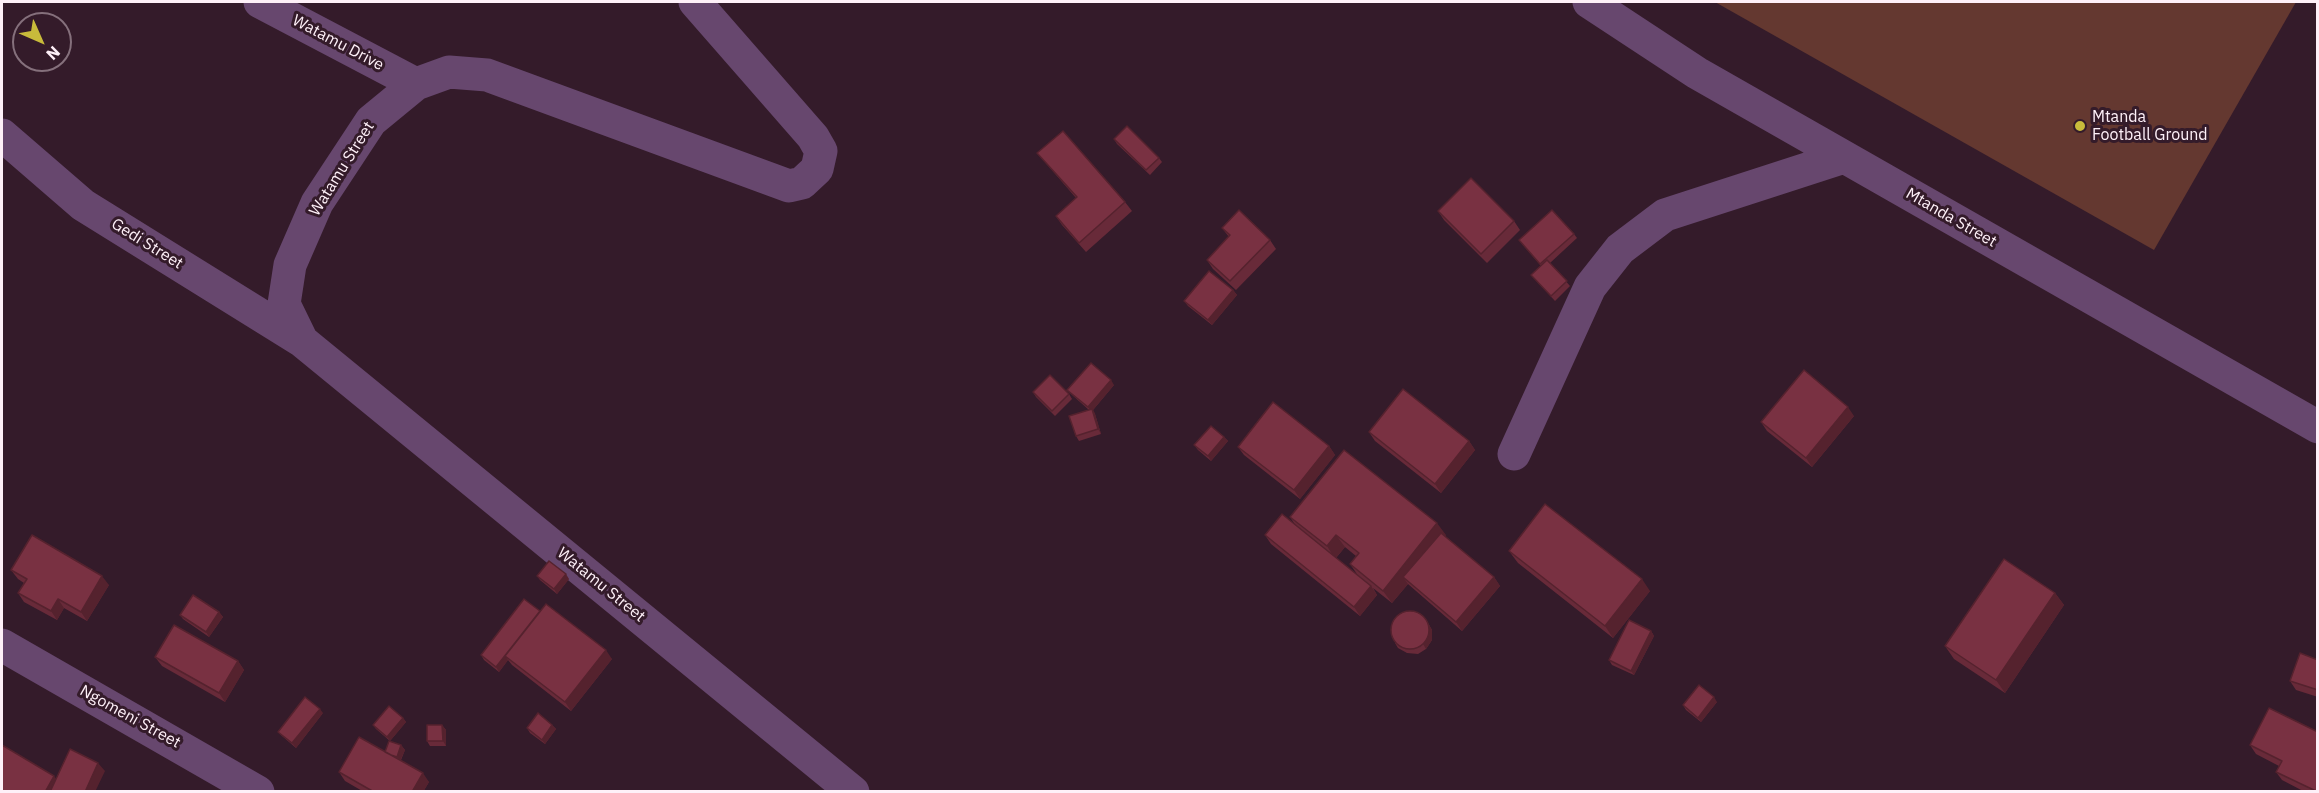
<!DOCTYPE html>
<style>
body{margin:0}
#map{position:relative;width:2319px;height:793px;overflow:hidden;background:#341b2a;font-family:"IBM Plex Sans",sans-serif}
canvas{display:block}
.frame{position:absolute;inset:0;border:3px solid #fef0f8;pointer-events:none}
.north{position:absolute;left:12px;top:12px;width:60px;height:60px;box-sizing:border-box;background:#341b2a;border:2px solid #85707c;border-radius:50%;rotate:135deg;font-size:16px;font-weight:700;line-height:24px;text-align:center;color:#fef0f8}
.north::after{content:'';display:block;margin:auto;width:21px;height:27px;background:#c8bb3b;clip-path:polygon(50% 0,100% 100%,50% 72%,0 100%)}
</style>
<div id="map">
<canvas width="2319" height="793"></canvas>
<div class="frame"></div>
<div class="north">N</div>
</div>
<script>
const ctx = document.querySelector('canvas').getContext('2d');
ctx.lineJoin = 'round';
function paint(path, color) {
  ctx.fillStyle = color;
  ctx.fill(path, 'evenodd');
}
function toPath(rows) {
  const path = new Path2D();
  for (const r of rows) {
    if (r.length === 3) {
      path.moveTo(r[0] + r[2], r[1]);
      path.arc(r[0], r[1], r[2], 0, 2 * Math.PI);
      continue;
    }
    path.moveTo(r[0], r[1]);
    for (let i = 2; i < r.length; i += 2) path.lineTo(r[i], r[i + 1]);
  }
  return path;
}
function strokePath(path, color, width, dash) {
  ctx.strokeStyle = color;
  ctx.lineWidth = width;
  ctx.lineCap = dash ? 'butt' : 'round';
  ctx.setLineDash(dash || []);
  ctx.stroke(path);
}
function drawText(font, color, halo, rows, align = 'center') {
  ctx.font = font + ' "IBM Plex Sans",sans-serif';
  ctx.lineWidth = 6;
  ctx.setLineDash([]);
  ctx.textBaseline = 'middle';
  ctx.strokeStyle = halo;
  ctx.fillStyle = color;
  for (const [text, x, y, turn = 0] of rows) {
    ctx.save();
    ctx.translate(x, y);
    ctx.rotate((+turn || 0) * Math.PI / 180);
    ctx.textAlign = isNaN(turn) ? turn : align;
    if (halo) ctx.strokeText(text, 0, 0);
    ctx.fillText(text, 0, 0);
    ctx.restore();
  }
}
const green = toPath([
 [1715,2,2296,2,2154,250]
]);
const minor = toPath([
 [260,2,416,84],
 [695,2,813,137,821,151,817,169,802,183,789,186,487,75,449,72,416,84,371,121,317,203,290,265,284,304,302,341,853,792],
 [1589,2,1697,73,2318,427],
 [2,135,83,205,302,341],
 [1514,454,1590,287,1620,249,1665,215,1844,157],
 [2,645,258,792]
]);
const wall = toPath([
 [1114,139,1159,158,1162,162,1150,175,1117,144],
 [1037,153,1125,202,1132,211,1086,252,1062,225,1056,216,1076,198,1044,161],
 [1438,211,1514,221,1520,230,1487,263,1444,220],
 [1222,228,1270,240,1276,249,1236,290,1213,269,1207,260,1229,237],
 [1574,234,1577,238,1550,263,1570,286,1555,301,1531,275,1541,266,1519,240],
 [1233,290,1237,295,1212,325,1188,306,1184,301],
 [1114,385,1093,410,1095,414,1101,434,1079,441,1076,436,1089,410,1071,394,1067,390],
 [1033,392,1069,394,1072,399,1055,416,1036,397],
 [1854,416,1812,467,1767,431,1761,422],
 [1369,432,1469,441,1475,450,1441,493,1375,441],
 [1224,437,1228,441,1211,461,1198,450,1194,445],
 [1329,446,1335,455,1300,499,1244,455,1238,447],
 [1290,517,1446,535,1445,536,1494,577,1500,586,1462,631,1408,584,1392,603,1373,588,1377,595,1360,616,1271,544,1265,535,1296,526],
 [1345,547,1356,556,1350,564,1357,574,1336,558],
 [1509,551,1650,591,1613,638,1518,563],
 [11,570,109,585,87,621,64,608,57,620,24,602,18,593,24,583,18,579],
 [537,576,569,579,557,594,540,580],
 [2055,593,2064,605,2005,693,1954,659,1945,646],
 [219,612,223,617,209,637,183,619,180,615],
 [540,612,612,659,571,711,512,665,508,660,499,672,484,660,481,655,540,611],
 [1427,621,1432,630,1432,640,1426,649,1418,654,1407,653,1398,648,1395,643],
 [1651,631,1654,636,1634,675,1612,665,1609,660],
 [155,657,238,661,244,670,225,702,162,666],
 [2318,660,2318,697,2296,690,2290,681],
 [1717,702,1701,722,1686,710,1683,705],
 [2269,708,2318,792,2305,792,2282,780,2276,772,2279,766,2256,754,2250,745],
 [323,713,296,748,282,736,278,732],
 [403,718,406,722,390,741,376,729,373,725],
 [442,725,446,730,446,746,430,746,427,741],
 [552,725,556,729,545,744,530,733,527,728],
 [401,745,405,750,401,760,429,782,423,792,364,792,345,781,339,772]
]);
const shadedWall = toPath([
 [1233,290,1237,295,1212,325,1208,320],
 [1111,380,1114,385,1093,410,1095,414,1101,434,1098,429,1091,412,1088,407],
 [1848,407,1854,416,1812,467,1806,458],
 [1224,437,1228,441,1211,461,1208,456],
 [1469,441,1475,450,1441,493,1435,484],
 [1329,446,1335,455,1300,499,1294,490],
 [1437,523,1446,535,1409,582,1403,577,1408,584,1392,603,1383,591],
 [1336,535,1345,547,1335,559,1327,546],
 [566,574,569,579,557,594,554,589],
 [102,576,109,585,87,621,81,612],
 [1494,577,1500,586,1462,631,1456,622],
 [1642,579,1650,591,1613,638,1605,626],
 [1371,586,1377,595,1360,616,1354,607],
 [2055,593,2064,605,2005,693,1996,680],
 [58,599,64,608,57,620,51,611],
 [540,611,543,615,505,656,508,660,499,672,496,667],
 [219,612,223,617,209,637,206,632],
 [1424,617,1432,630,1432,640,1426,649,1423,644],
 [1651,631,1654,636,1634,675,1631,671],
 [606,650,612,659,571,711,565,702],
 [238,661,244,670,225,702,219,693],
 [1714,697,1717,702,1701,722,1698,718],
 [320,709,323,713,296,748,292,743],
 [403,718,406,722,390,741,387,737],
 [442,725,446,730,446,746,443,741],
 [552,725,556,729,545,744,542,740],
 [401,745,405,750,400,761,397,757],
 [98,763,105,771,95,792,85,792],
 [423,773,429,782,423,792,412,792],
 [54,776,61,785,57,792,45,792]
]);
const building = toPath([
 [1127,126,1159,158,1146,170,1114,139,1127,126],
 [1063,131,1125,202,1079,243,1056,216,1077,197,1037,153,1063,131],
 [1471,178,1514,221,1481,254,1438,211,1471,178],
 [1239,210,1270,240,1230,281,1207,260,1230,235,1222,228,1239,210],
 [1552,210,1574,234,1540,264,1519,240,1552,210],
 [1547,260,1567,281,1551,296,1531,275,1547,260],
 [1209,271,1233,290,1208,320,1184,301,1209,271],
 [1091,363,1111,380,1088,407,1067,390,1091,363],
 [1804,370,1848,407,1806,458,1761,422,1804,370],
 [1050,375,1069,394,1052,411,1033,392,1050,375],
 [1403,389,1469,441,1435,484,1369,432,1403,389],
 [1273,402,1329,446,1294,490,1238,447,1273,402],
 [1092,409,1098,429,1076,436,1069,416,1092,409],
 [1211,426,1224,437,1208,456,1194,445,1211,426],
 [1344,450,1437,523,1383,591,1350,564,1359,553,1336,535,1327,546,1290,517,1344,450],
 [1545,504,1642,579,1605,626,1509,551,1545,504],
 [1282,514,1371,586,1354,607,1265,535,1282,514],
 [1441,533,1494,577,1456,622,1403,577,1441,533],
 [32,535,102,576,81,612,58,599,51,611,18,593,27,579,11,570,32,535],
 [2004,559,2055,593,1996,680,1945,646,2004,559],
 [549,561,566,574,554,589,537,576,549,561],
 [193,595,219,612,206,632,180,615,193,595],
 [524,599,540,611,496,667,481,655,524,599],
 [546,604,606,650,565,702,505,656,546,604],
 [1410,630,19],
 [1629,620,1651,631,1631,671,1609,660,1629,620],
 [174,625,238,661,219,693,155,657,174,625],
 [2300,653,2318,660,2318,690,2290,681,2300,653],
 [1699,685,1714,697,1698,718,1683,705,1699,685],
 [305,697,320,709,292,743,278,732,305,697],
 [389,706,403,718,387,737,373,725,389,706],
 [2269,708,2318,732,2318,792,2276,772,2282,761,2250,745,2269,708],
 [538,713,552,725,542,740,527,728,538,713],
 [427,725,442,725,443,741,427,741,427,725],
 [359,737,423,773,412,792,374,792,339,772,359,737],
 [389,741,401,745,397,757,391,755,385,752,389,741],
 [2,745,54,776,45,792,5,792,2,790,2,745],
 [70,749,98,763,85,792,50,792,70,749]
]);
const markers = [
 [2080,126,6,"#c8bb3b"]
];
const streetNames = [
 ["Watamu Drive",338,43,28],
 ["Watamu Street",342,169,-58],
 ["Mtanda Street",1951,218,30],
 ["Gedi Street",147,244,32],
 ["Watamu Street",601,585,39],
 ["Ngomeni Street",130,717,29]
];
const poiNames = [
 ["Mtanda",2092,117],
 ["Football Ground",2092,135]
];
paint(green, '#643830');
strokePath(minor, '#67476e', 33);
paint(wall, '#682a39');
paint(shadedWall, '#55222e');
paint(building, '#793142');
strokePath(building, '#55222e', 1.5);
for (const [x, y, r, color] of markers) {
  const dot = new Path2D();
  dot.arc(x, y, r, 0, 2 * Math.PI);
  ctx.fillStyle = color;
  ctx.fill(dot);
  strokePath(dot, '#341b2a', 2);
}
drawText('16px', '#fef0f8', '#341b2a', streetNames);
drawText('16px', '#fef0f8', '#341b2a', poiNames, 'left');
</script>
